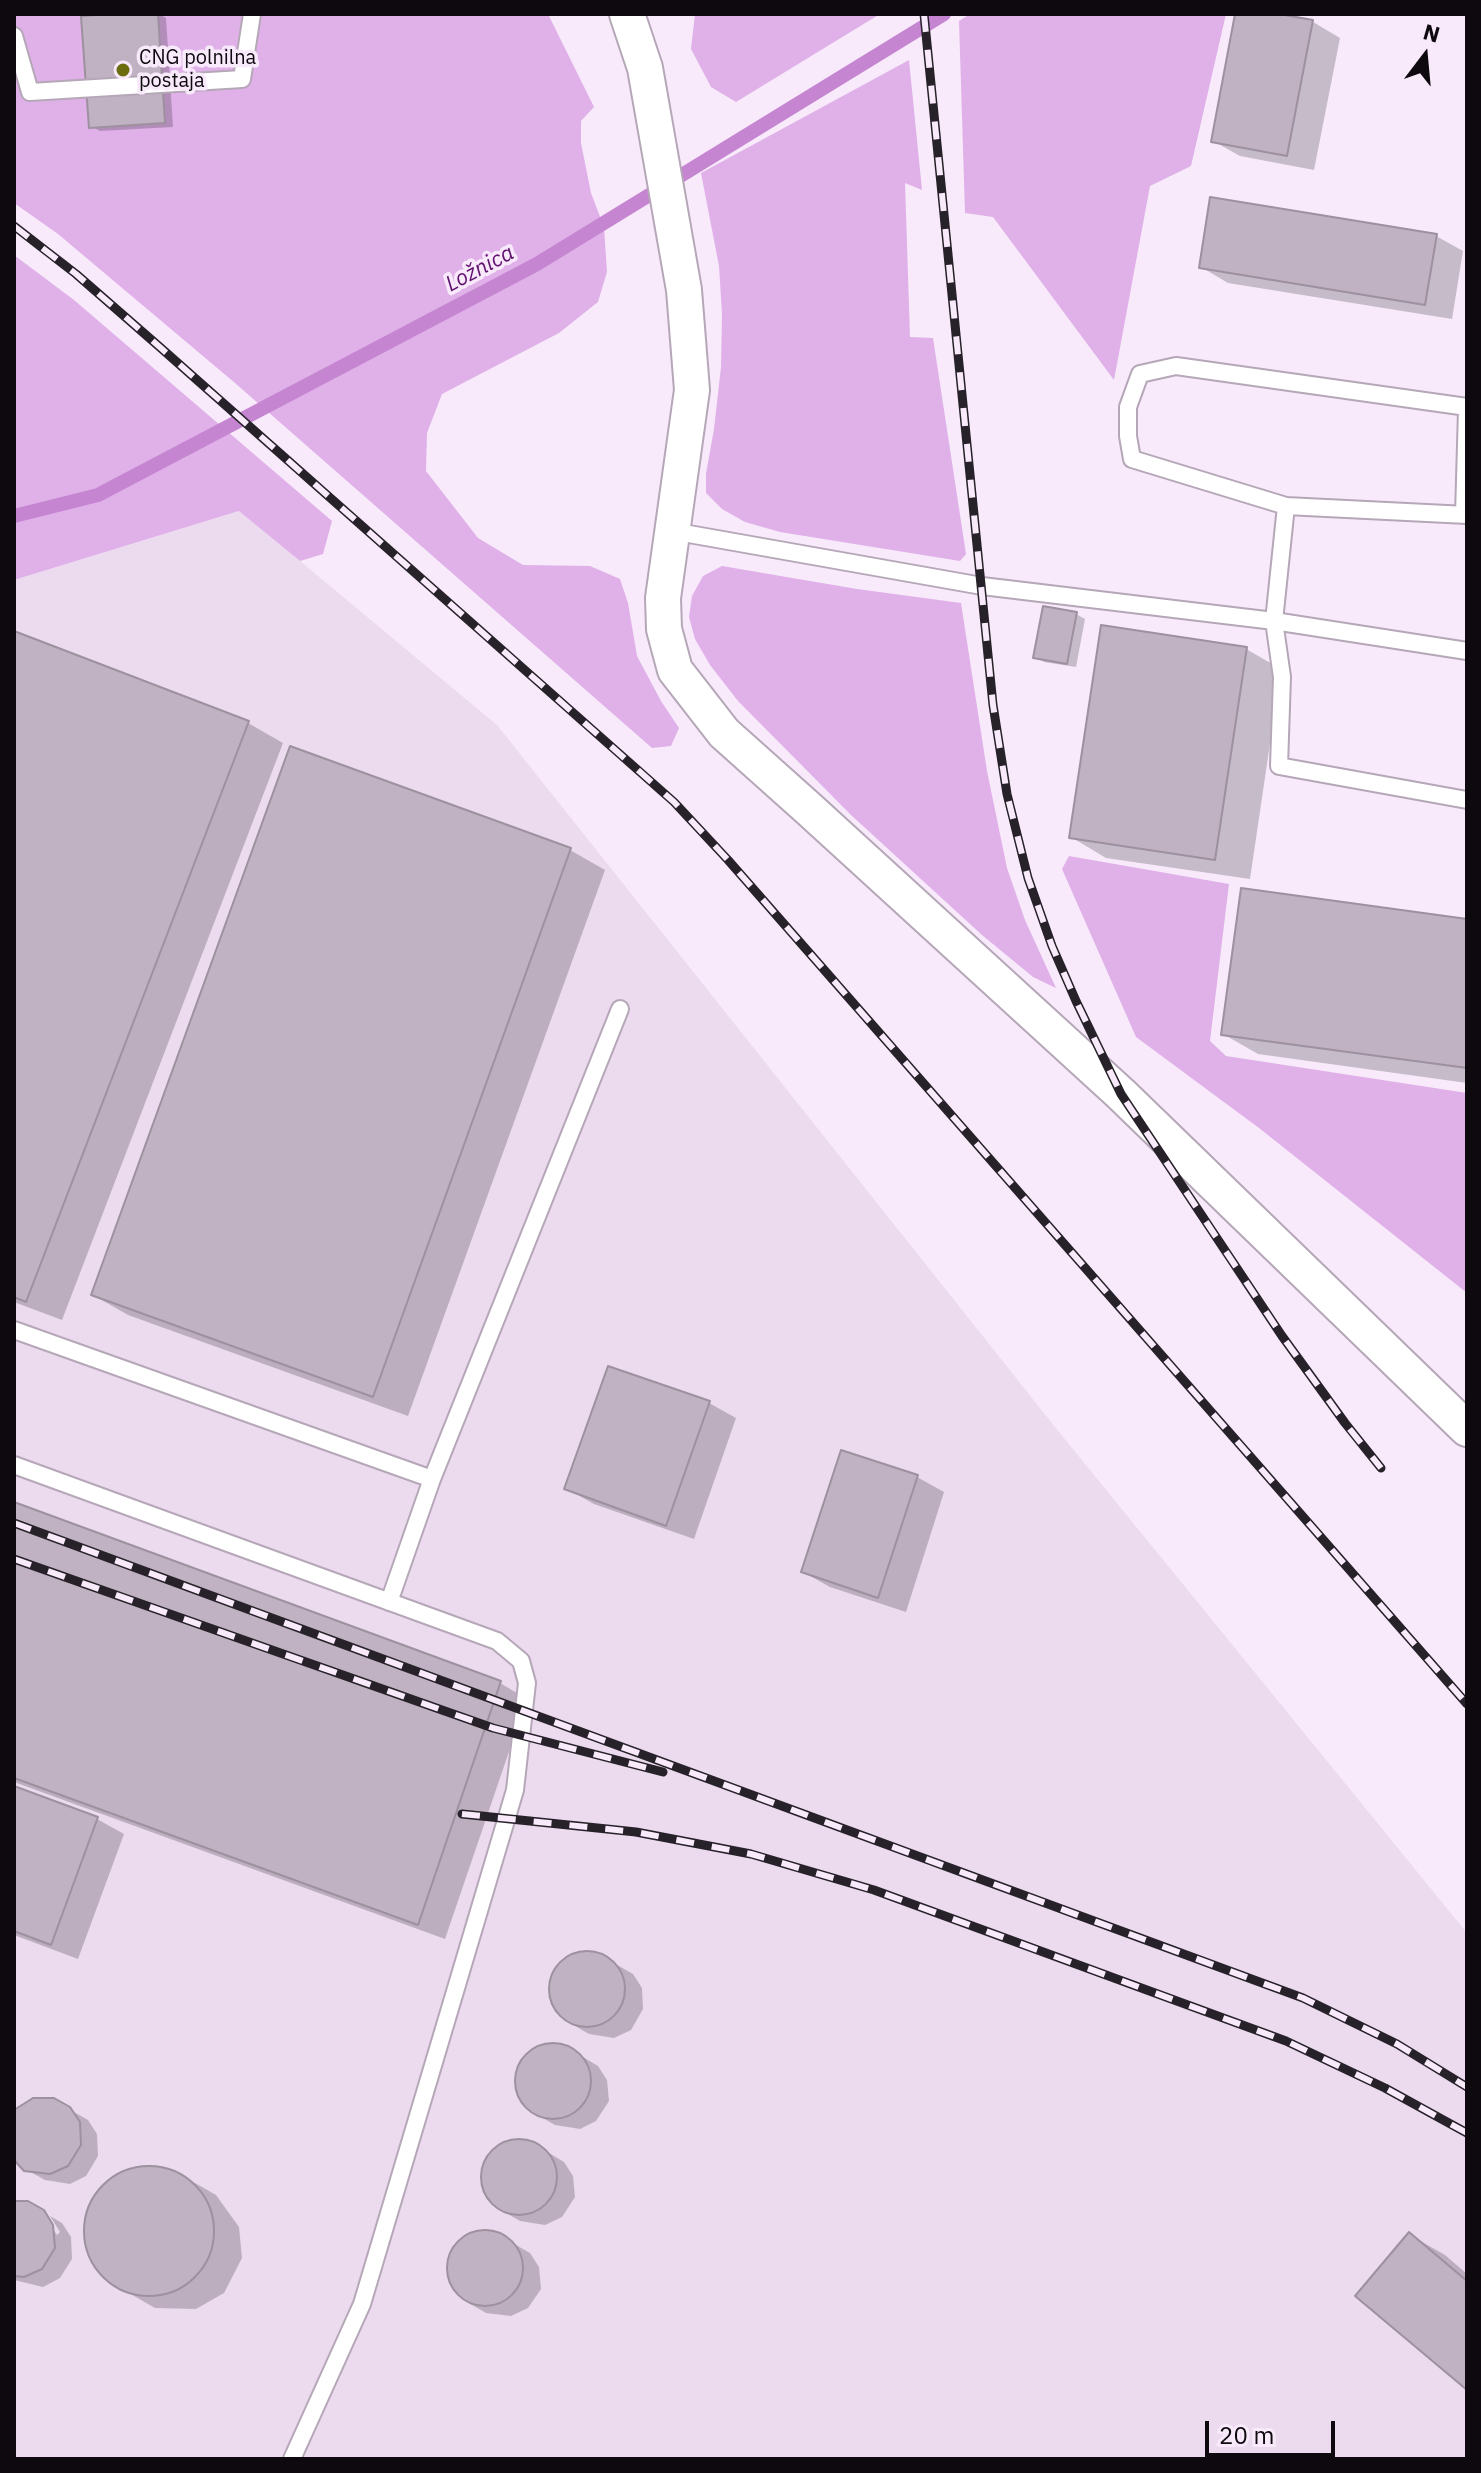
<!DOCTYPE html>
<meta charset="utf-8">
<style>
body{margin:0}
#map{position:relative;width:1481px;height:2473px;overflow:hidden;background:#f8eafb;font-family:"IBM Plex Sans",sans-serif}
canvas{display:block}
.frame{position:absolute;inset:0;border:16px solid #0e090f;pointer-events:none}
.north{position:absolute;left:1385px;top:16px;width:80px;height:80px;-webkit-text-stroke:6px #f8eafb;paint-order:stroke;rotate:16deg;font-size:22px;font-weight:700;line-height:32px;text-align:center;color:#0e090f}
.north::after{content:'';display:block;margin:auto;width:28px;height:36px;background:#0e090f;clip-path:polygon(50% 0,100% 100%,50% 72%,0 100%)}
.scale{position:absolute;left:1205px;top:2421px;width:130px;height:36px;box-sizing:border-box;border:4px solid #0e090f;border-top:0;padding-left:10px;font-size:24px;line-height:28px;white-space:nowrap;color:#0e090f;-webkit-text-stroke:6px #f8eafb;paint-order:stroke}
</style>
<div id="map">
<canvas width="1481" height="2473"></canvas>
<div class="frame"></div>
<div class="north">N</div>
<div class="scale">20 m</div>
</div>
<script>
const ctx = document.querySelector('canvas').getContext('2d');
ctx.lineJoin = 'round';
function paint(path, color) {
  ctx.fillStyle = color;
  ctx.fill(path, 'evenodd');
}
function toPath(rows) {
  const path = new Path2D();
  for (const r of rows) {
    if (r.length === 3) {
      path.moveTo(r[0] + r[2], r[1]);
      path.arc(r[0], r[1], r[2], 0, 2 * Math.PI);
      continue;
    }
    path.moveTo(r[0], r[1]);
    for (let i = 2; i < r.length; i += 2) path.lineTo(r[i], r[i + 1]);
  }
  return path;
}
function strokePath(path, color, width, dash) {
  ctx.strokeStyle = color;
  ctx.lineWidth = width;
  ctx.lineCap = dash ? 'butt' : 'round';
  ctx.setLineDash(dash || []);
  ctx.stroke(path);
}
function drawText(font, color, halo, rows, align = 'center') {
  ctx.font = font + ' "IBM Plex Sans",sans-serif';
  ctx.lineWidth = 7;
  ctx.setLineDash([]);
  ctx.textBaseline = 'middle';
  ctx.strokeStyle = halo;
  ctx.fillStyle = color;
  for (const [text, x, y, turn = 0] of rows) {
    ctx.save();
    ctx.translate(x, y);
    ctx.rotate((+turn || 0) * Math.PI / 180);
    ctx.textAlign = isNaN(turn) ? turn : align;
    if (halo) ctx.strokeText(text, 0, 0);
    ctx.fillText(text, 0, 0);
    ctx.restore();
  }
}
const built = toPath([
 [240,511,497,725,1059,1432,1467,1933,1467,2459,14,2459,14,580]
]);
const green = toPath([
 [14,14,548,14,594,107,581,121,581,143,591,193,604,227,607,272,598,302,559,333,442,394,427,433,426,471,478,538,523,565,590,566,620,579,628,603,637,656,661,701,679,728,671,746,652,748,235,383,58,234,14,203],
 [695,14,880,14,736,102,711,87,691,49],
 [970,14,1226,14,1191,166,1150,186,1114,380,993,217,965,213,959,21],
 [909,60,922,190,905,183,910,337,933,338,966,554,960,561,780,532,745,522,722,509,706,493,706,474,714,429,721,367,722,314,719,266,701,173],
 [14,255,74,300,332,521,323,554,300,561,239,511,14,580],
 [722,566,857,589,961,603,987,771,1007,868,1025,920,1056,988,1033,977,982,935,851,815,738,701,710,665,695,639,689,617,692,596,703,576],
 [1069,856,1229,884,1210,1041,1226,1056,1467,1093,1467,1293,1259,1128,1136,1037,1062,869]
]);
const shadow = toPath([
 [141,14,159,14,166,18,173,127,100,131,91,126],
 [1237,14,1268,14,1313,22,1340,38,1314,170,1240,156,1213,141],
 [1436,236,1463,251,1452,319,1228,283,1201,267],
 [1076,614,1085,619,1076,667,1044,662,1036,657],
 [14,633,248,723,283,743,62,1320,14,1302],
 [1246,649,1281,669,1250,879,1106,858,1071,837],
 [570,850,605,870,408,1416,128,1315,93,1295],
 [1467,921,1467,1083,1258,1054,1223,1034],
 [709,1403,736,1418,694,1539,594,1504,567,1489],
 [917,1477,944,1492,906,1612,830,1587,803,1572],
 [14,1504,500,1683,527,1699,445,1939,14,1782],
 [14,1788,97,1819,124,1834,78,1959,14,1935],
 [578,1953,598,1954,633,1974,642,1988,643,2009,631,2030,614,2038,589,2034,570,2023,554,2006,550,1986,558,1966],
 [544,2045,563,2045,598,2066,607,2080,609,2101,596,2121,580,2129,555,2125,536,2114,519,2097,516,2077,524,2057],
 [53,2100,88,2120,97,2134,98,2156,86,2176,70,2184,45,2180,25,2169,14,2157,14,2112],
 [509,2141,529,2141,564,2162,573,2176,575,2197,562,2217,545,2225,520,2221,501,2210,485,2194,481,2173,490,2153],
 [145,2166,188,2179,216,2195,239,2227,242,2258,224,2293,196,2309,155,2308,127,2292,97,2269,85,2238,93,2198,118,2174],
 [14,2203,42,2212,57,2235,60,2232,50,2216,62,2223,71,2237,72,2259,60,2278,43,2287,14,2280],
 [475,2232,495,2233,530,2253,539,2267,541,2289,528,2308,511,2316,486,2313,467,2302,451,2285,448,2264,456,2244],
 [1410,2235,1445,2255,1467,2274,1467,2388]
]);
const stream = toPath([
 [14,516,98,495,537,264,944,14]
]);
const building = toPath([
 [112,14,158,14,165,123,89,128,81,16,112,14],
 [1235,14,1279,14,1313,20,1287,156,1211,142,1235,14],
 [1210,197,1437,234,1425,305,1199,268,1210,197],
 [1043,606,1077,612,1067,664,1033,658,1043,606],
 [1101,625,1247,647,1215,860,1069,838,1101,625],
 [14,631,249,721,26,1302,14,1297,14,631],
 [290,746,571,848,373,1397,91,1295,290,746],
 [1241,888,1467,919,1467,1068,1221,1035,1241,888],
 [608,1366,710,1401,666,1526,564,1489,608,1366],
 [841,1450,918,1475,878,1598,801,1572,841,1450],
 [14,1502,501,1681,418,1925,14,1778,14,1502],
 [14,1786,98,1817,51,1945,14,1931,14,1786],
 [587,1989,38],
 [553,2081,38],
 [33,2098,54,2098,70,2107,80,2122,81,2145,68,2166,50,2174,24,2171,14,2160,14,2110,33,2098],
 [519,2177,38],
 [149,2231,65],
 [14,2201,28,2201,44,2210,53,2225,55,2248,42,2269,24,2277,14,2276,14,2201],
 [485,2268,38],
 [1409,2232,1467,2281,1467,2390,1355,2296,1409,2232]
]);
const service = toPath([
 [14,36,30,92,242,79,252,14],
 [1467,407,1176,366,1140,374,1128,407,1128,436,1132,459,1286,506,1274,621,1282,677,1279,766,1467,800],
 [1286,506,1467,515],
 [1464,515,1467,409],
 [672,531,982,586,1274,621,1467,651],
 [14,1330,432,1479],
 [14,1465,497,1641,521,1661,527,1683,515,1790,362,2304,292,2459],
 [389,1602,432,1479,620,1009]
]);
const minor = toPath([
 [627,14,645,68,684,290,692,390,663,598,664,629,675,670,724,733,809,809,1121,1094,1467,1429]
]);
const rail = toPath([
 [924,14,993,705,1007,794,1028,878,1052,946,1076,1001,1121,1094,1282,1336,1345,1423,1381,1468],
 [14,226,76,274,162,349,674,802,728,860,1467,1704],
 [14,1523,1303,1998,1397,2044,1467,2087],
 [14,1559,493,1728,663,1772],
 [462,1814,636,1832,751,1854,874,1890,1286,2041,1385,2088,1467,2133]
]);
const markers = [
 [123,70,8,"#6b6d0f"]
];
const poiNames = [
 ["CNG polnilna",139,58],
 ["postaja",139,81]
];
const waterNames = [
 ["Ložnica",480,269,-28]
];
paint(built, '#ecdaef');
paint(green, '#dfb1e8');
paint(shadow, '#0003');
strokePath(stream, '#c585d1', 14);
paint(building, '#c0b2c2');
strokePath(building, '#9d909f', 2);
strokePath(service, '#b5a7b7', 20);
strokePath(minor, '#b5a7b7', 38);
strokePath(service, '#fff', 16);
strokePath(minor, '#fff', 34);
strokePath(rail, '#272229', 9);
strokePath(rail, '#f8eafb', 6, [18]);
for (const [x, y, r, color] of markers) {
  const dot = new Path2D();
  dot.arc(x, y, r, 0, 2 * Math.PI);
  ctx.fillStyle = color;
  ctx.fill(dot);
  strokePath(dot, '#f8eafb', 3);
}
drawText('20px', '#0e090f', '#f8eafb', poiNames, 'left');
drawText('italic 22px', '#61116f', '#f8eafb', waterNames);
</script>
